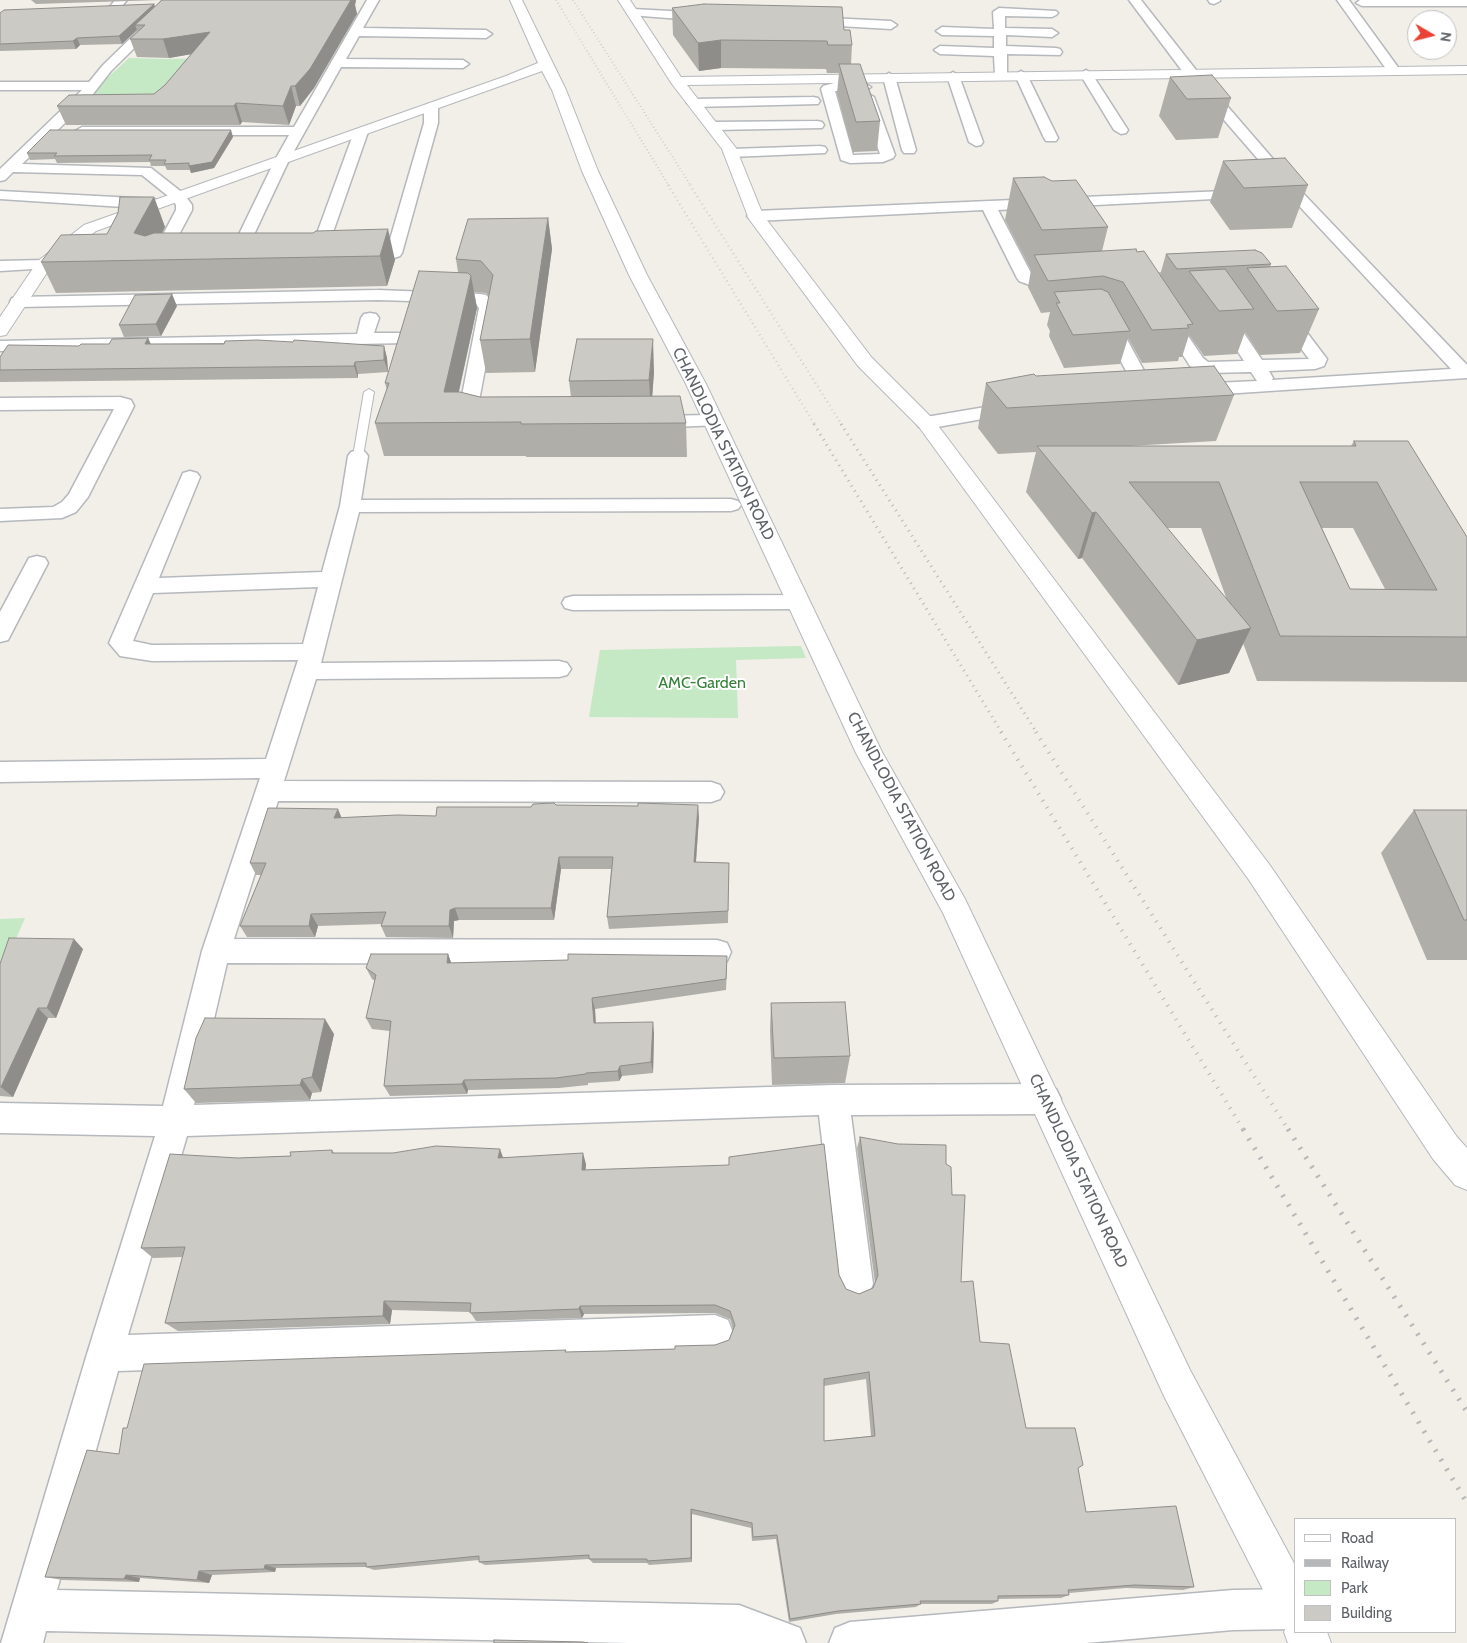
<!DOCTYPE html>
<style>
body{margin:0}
#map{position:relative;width:1467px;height:1643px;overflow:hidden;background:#f1efe8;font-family:Cabin,sans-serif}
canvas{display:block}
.legend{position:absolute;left:1294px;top:1518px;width:162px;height:115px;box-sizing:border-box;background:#fff;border:1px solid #bfc1c3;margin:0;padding:6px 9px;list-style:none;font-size:15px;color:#5f6368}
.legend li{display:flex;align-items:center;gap:10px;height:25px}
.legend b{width:25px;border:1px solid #bfc1c3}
.north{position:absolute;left:1407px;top:10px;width:50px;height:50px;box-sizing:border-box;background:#fff;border:1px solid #bfc1c3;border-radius:50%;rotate:98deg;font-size:14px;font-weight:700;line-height:20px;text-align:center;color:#5f6368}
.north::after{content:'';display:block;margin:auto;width:18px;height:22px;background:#ea4335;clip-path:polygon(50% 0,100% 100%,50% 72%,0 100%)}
</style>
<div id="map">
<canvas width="1467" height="1643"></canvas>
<ul class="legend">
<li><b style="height:6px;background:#fff"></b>Road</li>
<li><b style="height:6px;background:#b6b7b8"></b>Railway</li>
<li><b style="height:14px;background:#c5e8c5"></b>Park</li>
<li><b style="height:14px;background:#cccac5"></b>Building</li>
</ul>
<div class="north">N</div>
</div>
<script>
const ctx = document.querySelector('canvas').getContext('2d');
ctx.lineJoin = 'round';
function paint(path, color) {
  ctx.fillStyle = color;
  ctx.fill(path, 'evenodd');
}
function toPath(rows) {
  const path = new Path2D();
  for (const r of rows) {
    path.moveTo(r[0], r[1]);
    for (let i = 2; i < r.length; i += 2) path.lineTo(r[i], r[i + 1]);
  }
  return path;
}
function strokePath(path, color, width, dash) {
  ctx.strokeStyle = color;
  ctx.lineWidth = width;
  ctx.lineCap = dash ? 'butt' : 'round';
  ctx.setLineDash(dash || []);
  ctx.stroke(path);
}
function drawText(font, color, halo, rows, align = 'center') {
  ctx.font = font + ' Cabin,sans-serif';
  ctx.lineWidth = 4;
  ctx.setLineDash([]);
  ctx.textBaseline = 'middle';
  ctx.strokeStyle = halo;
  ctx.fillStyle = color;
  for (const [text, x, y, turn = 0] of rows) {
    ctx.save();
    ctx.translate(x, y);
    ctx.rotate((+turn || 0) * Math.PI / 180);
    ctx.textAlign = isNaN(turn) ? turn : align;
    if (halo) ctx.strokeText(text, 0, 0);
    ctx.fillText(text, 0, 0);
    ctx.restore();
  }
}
const green = toPath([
 [129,58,165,59,205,58,161,107,78,105],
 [801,646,806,658,736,660,738,718,589,717,600,650],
 [25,918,0,976,0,919]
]);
const service = toPath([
 [369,389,374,392,363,456,358,459,353,456,364,392,369,389]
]);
const minor = toPath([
 [115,0,127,0,119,10,115,11,109,8,115,0],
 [170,0,183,0,111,71,86,103,22,164,151,168,184,194,192,205,192,210,166,259,164,262,158,264,152,262,150,259,176,210,176,205,173,200,142,175,13,172,5,180,0,181,0,169,82,90,0,90,0,82,89,82,103,65,170,0],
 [367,0,379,0,363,28,486,30,492,34,486,38,359,36,346,59,463,60,469,64,463,68,341,67,289,160,242,260,230,260,228,257,275,160,289,135,82,135,75,131,82,127,294,127,367,0],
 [1129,0,1141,0,1196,70,1299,189,1467,365,1467,378,1193,396,1186,394,1184,390,1186,386,1193,384,1257,381,1251,372,1210,373,1196,370,1190,366,1137,284,1140,276,1153,274,1246,270,1264,276,1327,359,1324,366,1315,369,1269,371,1273,378,1272,380,1451,369,1289,195,1186,76,1129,0],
 [1244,280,1252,284,1309,359,1262,360,1227,308,1221,307,1215,308,1212,312,1244,361,1208,362,1203,358,1153,284,1244,280],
 [1208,0,1220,0,1220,1,1214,4,1210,3,1208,0],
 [1337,0,1349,0,1400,70,1399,73,1389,73,1337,0],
 [1467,0,1467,6,1362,6,1356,3,1360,0,1467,0],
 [999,8,1056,11,1058,13,1056,15,1052,17,1005,16,1005,28,1052,29,1058,33,1052,37,1006,35,1006,46,1056,48,1060,49,1062,52,1060,55,1007,54,1007,75,1001,79,995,75,994,56,940,54,934,50,940,46,994,48,994,36,942,35,936,31,942,27,994,29,993,12,999,8],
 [633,9,707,13,713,17,707,21,629,15,627,13,633,9],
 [808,17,891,21,897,25,891,29,804,24,802,21,808,17],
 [1086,70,1092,74,1128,130,1126,133,1121,134,1114,130,1080,74,1086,70],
 [1021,71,1027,75,1058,138,1056,141,1046,141,1044,138,1015,75,1021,71],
 [953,72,959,76,983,142,981,145,976,146,969,142,947,76,953,72],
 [889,73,895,77,916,150,914,153,904,153,902,150,883,77,889,73],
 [834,83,864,83,871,87,864,91,835,91,853,155,880,154,860,97,867,93,874,97,895,155,893,158,883,162,850,163,841,160,821,89,823,86,834,83],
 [813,97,818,98,820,101,818,104,694,107,687,103,694,99,813,97],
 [431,104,438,108,438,123,402,253,400,256,394,258,388,256,386,253,424,123,424,108,431,104],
 [817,121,822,122,824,125,822,128,713,130,706,126,713,122,817,121],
 [361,128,368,132,324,258,322,261,310,261,308,258,354,132,361,128],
 [820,146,825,147,827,150,825,153,731,157,726,156,724,153,726,150,731,149,820,146],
 [1248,190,1253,191,1255,194,1253,197,998,210,1032,275,1037,277,1064,275,1070,276,1072,280,1070,284,1064,285,1035,287,1019,281,1017,278,983,210,755,221,750,219,747,216,750,213,755,211,1248,190],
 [0,191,154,199,159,201,162,204,159,207,154,209,0,199,0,191],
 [44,260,50,262,52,265,50,268,0,271,0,261,44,260],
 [378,290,480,294,486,295,494,303,497,307,477,411,479,415,489,418,492,422,489,426,482,428,464,423,459,411,479,308,475,303,378,300,18,307,12,306,10,302,12,298,18,297,378,290],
 [370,313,376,314,379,318,374,333,407,333,413,334,416,338,413,342,407,343,0,351,0,341,357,334,361,318,364,314,370,313],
 [1107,314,1113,315,1116,319,1156,393,1154,397,1147,399,1140,397,1138,393,1098,319,1101,315,1107,314],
 [120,397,131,400,134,406,88,497,76,512,62,518,0,521,0,509,53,507,62,502,69,494,114,409,0,410,0,398,120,397],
 [1015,402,1022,404,1024,408,1022,412,926,429,919,427,916,423,919,419,926,417,1015,402],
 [713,415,720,417,723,421,720,425,649,428,642,426,639,422,642,418,649,416,713,415],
 [358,450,365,452,368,456,361,500,731,499,738,501,741,505,738,509,731,511,359,512,321,663,559,661,567,663,571,669,567,675,559,677,316,679,284,781,711,782,720,785,724,792,720,799,711,802,278,801,234,939,717,940,727,943,731,952,727,961,717,964,227,963,194,1105,833,1085,1045,1084,1056,1089,1061,1099,1056,1109,1045,1114,851,1115,873,1284,868,1296,856,1301,844,1296,839,1284,819,1115,187,1136,128,1335,715,1315,728,1320,733,1333,728,1346,715,1351,118,1371,57,1590,739,1605,800,1628,806,1643,629,1643,46,1631,43,1643,1,1643,87,1354,155,1136,0,1133,0,1103,163,1106,202,951,260,778,0,782,0,762,266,759,298,660,152,661,120,656,109,643,183,473,190,471,197,473,200,477,159,578,322,572,340,506,348,456,351,452,358,450],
 [318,587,303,644,152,645,133,641,153,593,318,587],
 [37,556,45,558,48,563,8,640,0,642,0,612,29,558,37,556],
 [798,595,806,597,809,602,806,607,798,609,573,610,565,608,562,603,565,598,573,596,798,595],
 [1296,1589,1295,1629,1233,1630,1086,1643,829,1643,835,1628,850,1622,1233,1590,1296,1589]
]);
const tertiary = toPath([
 [510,0,522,0,566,90,598,171,647,275,706,384,882,752,965,899,1190,1370,1296,1567,1296,1632,1327,1632,1331,1643,1288,1643,1284,1632,1286,1627,1281,1625,1164,1396,943,913,856,753,686,384,629,275,582,171,552,90,542,71,96,231,50,268,6,335,0,336,0,317,38,261,84,225,506,76,538,63,510,0],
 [618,0,630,0,681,77,1467,66,1467,74,687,85,736,148,763,215,872,358,933,419,1269,864,1457,1137,1467,1148,1467,1190,1455,1185,1433,1159,1249,880,919,427,858,366,749,219,722,149,672,84,618,0]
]);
const railFar4 = toPath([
 [556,0,669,186],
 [573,0,691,186]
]);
const railFar3 = toPath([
 [668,185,815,425],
 [690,185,842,425]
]);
const railFar2 = toPath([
 [814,424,1002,733],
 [841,424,1037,733]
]);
const railFar1 = toPath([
 [1001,732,1244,1131],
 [1036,732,1289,1131]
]);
const rail = toPath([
 [1243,1129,1467,1503],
 [1288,1129,1467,1412]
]);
const wall = toPath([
 [31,0,356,0,355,5,357,14,314,88,300,106,296,106,289,125,242,122,240,125,66,125,57,106,154,94,165,85,191,54,169,58,137,57,130,39,138,32,137,30,122,44,80,45,76,49,0,51,0,13,154,4,155,7,161,0,36,4],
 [672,8,844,30,852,45,851,64,880,121,877,151,853,152,837,93,839,73,827,73,826,69,721,68,699,71,673,35],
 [1170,77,1231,98,1218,138,1176,140,1159,116],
 [233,137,214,168,191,173,190,170,167,170,165,166,151,166,150,162,57,163,55,159,30,160,27,153],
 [1223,161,1308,185,1292,228,1230,230,1210,202],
 [1013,178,1108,227,1102,251,1137,252,1160,275,1166,254,1271,264,1270,267,1319,309,1300,353,1260,355,1245,332,1237,354,1204,356,1189,335,1182,357,1179,357,1178,361,1142,363,1128,338,1120,364,1064,368,1049,336,1050,331,1047,325,1050,312,1041,313,1028,287,1031,270,1005,220],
 [154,197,165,227,162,233,313,233,395,260,387,286,56,293,41,262,107,234,118,213],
 [548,218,552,249,535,372,486,373,480,340,489,296,486,293,474,292,477,308,459,392,480,397,571,397,569,381,654,372,652,396,686,423,687,457,526,457,526,456,384,456,375,423,387,390,385,383,458,272,456,259],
 [177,306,161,336,124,337,119,325],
 [148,338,151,344,293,342,384,346,387,358,388,372,358,374,358,378,0,382,0,370,79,346,109,344],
 [1036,376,1234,395,1216,441,1129,446,1351,446,1354,441,1467,537,1467,682,1257,681,1243,643,1229,673,1178,685,1082,558,1078,559,1026,492,1036,452,998,454,978,428,986,383],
 [1167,528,1201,528,1227,600],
 [1322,528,1353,528,1385,589,1350,589],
 [556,805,699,817,696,862,729,863,728,923,609,929,607,917,611,869,561,869,554,920,459,920,454,921,453,938,386,937,381,926,382,924,318,926,315,937,247,937,240,926,261,875,256,875,250,863,342,818,436,816],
 [1414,810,1467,810,1467,960,1427,960,1381,853],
 [83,949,56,1018,48,1018,13,1097,0,1096,0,964],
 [448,954,451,963,727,967,726,990,595,1009,596,1023,654,1033,653,1073,622,1076,619,1081,588,1083,588,1085,559,1088,468,1090,467,1094,390,1096,384,1086,390,1031,372,1029,366,1018,375,981,372,979,366,968],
 [771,1003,850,1056,845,1083,772,1085,770,1031],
 [334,1034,321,1092,312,1093,310,1100,196,1103,184,1089],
 [860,1137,946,1164,952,1195,961,1282,980,1342,1026,1428,1078,1469,1086,1512,1194,1587,1183,1590,1126,1588,1069,1593,1069,1595,1061,1598,998,1599,998,1601,992,1604,921,1604,916,1607,836,1614,789,1622,776,1539,752,1541,751,1528,692,1514,692,1562,649,1565,647,1563,593,1563,589,1559,485,1565,479,1562,479,1560,374,1570,366,1567,276,1568,275,1572,212,1575,209,1583,140,1578,139,1582,62,1580,45,1577,119,1454,127,1428,567,1352,606,1351,675,1349,715,1345,729,1340,733,1329,730,1319,715,1313,584,1314,582,1318,476,1321,470,1312,392,1310,390,1324,178,1331,165,1323,183,1257,153,1258,141,1248,238,1158,291,1156,332,1150,334,1153,503,1157,586,1164,585,1170,839,1275,846,1289,859,1294,873,1288,875,1283,857,1148],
 [866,1379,871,1436,824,1441,824,1386]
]);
const shadedWall = toPath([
 [349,0,356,0,355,5,357,14,314,88,300,106,295,86],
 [154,4,156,11,135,25,137,30,122,44,119,36],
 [210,32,216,50,169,58,163,39],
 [77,38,80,45,76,49,73,41],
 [721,40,721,68,699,71,698,43],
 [291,86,296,106,289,125,283,106],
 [236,103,242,122,240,125,234,106],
 [231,130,233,137,214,168,191,173,189,166],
 [154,197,165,227,148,260,134,233],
 [548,218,552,249,535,372,530,339],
 [388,229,395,260,387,286,380,256],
 [471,276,477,308,452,422,444,392],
 [172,294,177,306,161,336,156,324],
 [148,338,153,350,145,344],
 [653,339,654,372,651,414,649,380],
 [384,346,387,358,388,372,384,360],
 [355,362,358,374,358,378,354,366],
 [1096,512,1082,558,1078,559,1092,513],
 [1251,628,1229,673,1178,685,1197,640],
 [698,805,699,817,695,874,694,862],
 [338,809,343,821,334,818],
 [559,857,561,869,554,920,551,908],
 [455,908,459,920,454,921,453,938,449,926,450,910],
 [311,914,318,926,315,937,309,926],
 [74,939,83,949,56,1018,47,1008],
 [448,954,452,965,447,963],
 [592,998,595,1009,596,1034,594,1023],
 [38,1008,48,1018,13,1097,1,1087],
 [325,1019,334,1034,321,1092,312,1077],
 [653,1022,654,1033,653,1073,651,1062],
 [620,1066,622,1076,619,1081,618,1071],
 [302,1079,312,1093,310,1100,300,1085],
 [464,1080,468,1090,467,1094,462,1084],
 [500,1149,504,1160,498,1158],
 [583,1153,586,1164,585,1181,582,1170],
 [384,1301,392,1310,390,1324,383,1316],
 [580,1306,584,1314,582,1318,579,1309],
 [691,1509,692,1514,692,1562,691,1558],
 [265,1565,276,1568,275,1572,264,1569],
 [199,1571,212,1575,209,1583,197,1580],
 [126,1575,140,1578,139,1582,124,1579]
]);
const building = toPath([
 [162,0,351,0,310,69,295,86,291,86,283,106,236,103,234,106,57,106,69,95,154,94,165,85,210,32,163,39,130,39,145,25,135,25,162,0],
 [154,4,119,36,77,38,73,41,0,44,0,13,4,10,154,4],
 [704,4,842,7,844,30,850,30,852,45,828,45,827,41,721,40,698,43,672,8,704,4],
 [839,64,860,64,880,121,856,122,839,64],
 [1212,75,1231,98,1187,99,1170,77,1212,75],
 [50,130,231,130,212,162,189,166,189,163,164,164,166,160,149,160,152,155,54,156,57,153,27,153,50,130],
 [1285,158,1308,185,1244,188,1223,161,1285,158],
 [1044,177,1052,181,1076,180,1108,227,1042,230,1013,178,1044,177],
 [120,197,154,197,134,233,145,236,154,233,313,233,316,231,388,229,380,256,41,262,61,235,107,234,118,213,120,197],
 [548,218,530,339,480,340,493,275,481,261,456,259,468,219,548,218],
 [1136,249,1137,252,1144,251,1193,324,1187,325,1189,328,1152,330,1123,282,1103,276,1048,281,1034,255,1136,249],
 [1255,250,1262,253,1271,264,1177,269,1166,254,1255,250],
 [1286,266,1319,309,1277,311,1247,268,1286,266],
 [1225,269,1254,309,1219,311,1189,271,1225,269],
 [419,271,468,273,471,276,444,392,460,392,480,397,680,396,686,423,521,424,521,422,375,423,389,383,385,383,419,271],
 [1101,289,1108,292,1130,331,1073,335,1056,303,1060,303,1054,292,1101,289],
 [172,294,156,324,119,325,135,295,172,294],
 [148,338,145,344,224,344,225,341,257,340,293,342,294,340,384,346,384,360,355,362,354,366,0,370,0,357,8,345,79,346,81,344,109,344,112,339,148,338],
 [577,339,653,339,649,380,569,381,577,339],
 [1214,366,1234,395,1007,408,986,383,1034,374,1036,376,1214,366],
 [1354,441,1408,441,1467,537,1467,637,1280,636,1219,482,1129,482,1251,628,1197,640,1096,512,1092,513,1037,446,1356,446,1354,441],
 [1300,482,1377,482,1437,590,1350,589,1300,482],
 [554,803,556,805,638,806,638,803,698,805,694,862,729,863,728,911,607,917,613,857,559,857,551,908,455,908,450,910,449,926,381,926,386,912,311,914,309,926,240,926,266,863,250,863,268,808,338,809,334,818,397,815,436,816,437,807,531,807,533,804,554,803],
 [1414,810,1467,810,1467,920,1464,920,1414,810],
 [9,938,74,939,47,1008,38,1008,1,1087,0,1087,0,964,9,938],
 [371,954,448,954,447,963,568,960,568,954,727,956,726,979,592,998,594,1023,653,1022,651,1062,620,1066,618,1071,586,1073,586,1074,556,1078,464,1080,462,1084,384,1086,391,1021,366,1018,376,975,366,968,371,954],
 [845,1002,850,1056,774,1058,771,1003,845,1002],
 [205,1018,325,1019,312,1077,302,1079,300,1085,184,1089,196,1038,205,1018],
 [860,1137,898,1144,946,1145,946,1164,951,1167,952,1195,965,1195,961,1282,973,1281,980,1342,1009,1344,1026,1428,1075,1428,1083,1465,1078,1468,1086,1512,1176,1506,1194,1587,1135,1585,1068,1590,1069,1595,998,1596,998,1601,920,1601,921,1604,838,1611,790,1619,777,1535,753,1537,752,1523,691,1509,691,1558,647,1561,647,1559,589,1559,589,1555,479,1562,479,1556,366,1567,366,1563,265,1565,264,1569,199,1571,197,1580,126,1575,124,1579,45,1577,87,1450,119,1454,123,1428,127,1428,144,1364,566,1350,565,1352,606,1351,675,1349,675,1346,715,1345,729,1340,735,1325,730,1311,715,1305,580,1306,579,1309,470,1313,471,1303,384,1301,383,1316,165,1323,185,1247,141,1248,170,1154,238,1158,291,1156,290,1152,332,1150,332,1153,393,1153,436,1146,500,1149,498,1158,583,1153,582,1170,729,1165,729,1157,824,1144,839,1275,846,1289,859,1294,873,1288,878,1275,860,1137],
 [869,1372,875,1436,824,1441,824,1379,869,1372],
 [494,1640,583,1642,588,1643,494,1643,494,1640]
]);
const streetNames = [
 ["CHANDLODIA STATION ROAD",723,444,64],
 ["CHANDLODIA STATION ROAD",901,807,62],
 ["CHANDLODIA STATION ROAD",1078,1171,65]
];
const parkNames = [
 ["AMC-Garden",702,683]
];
paint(green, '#c5e8c5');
strokePath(service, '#b5b8bc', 2);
strokePath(minor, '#b5b8bc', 3);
strokePath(tertiary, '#b5b8bc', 2);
paint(service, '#fff');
paint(minor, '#fff');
paint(tertiary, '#fff');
strokePath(railFar4, '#b6b7b8', 2, [0.5, 3]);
strokePath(railFar3, '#b6b7b8', 2.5, [0.5, 4]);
strokePath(railFar2, '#b6b7b8', 3, [1, 5]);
strokePath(railFar1, '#b6b7b8', 4, [1, 7]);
strokePath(rail, '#b6b7b8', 5, [2, 9]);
paint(wall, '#afaea9');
paint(shadedWall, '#8f8d8a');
paint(building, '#cccac5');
strokePath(building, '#8f8d8a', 1);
drawText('16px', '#5f6368', '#fff', streetNames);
drawText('16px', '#348238', '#fff', parkNames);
</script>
